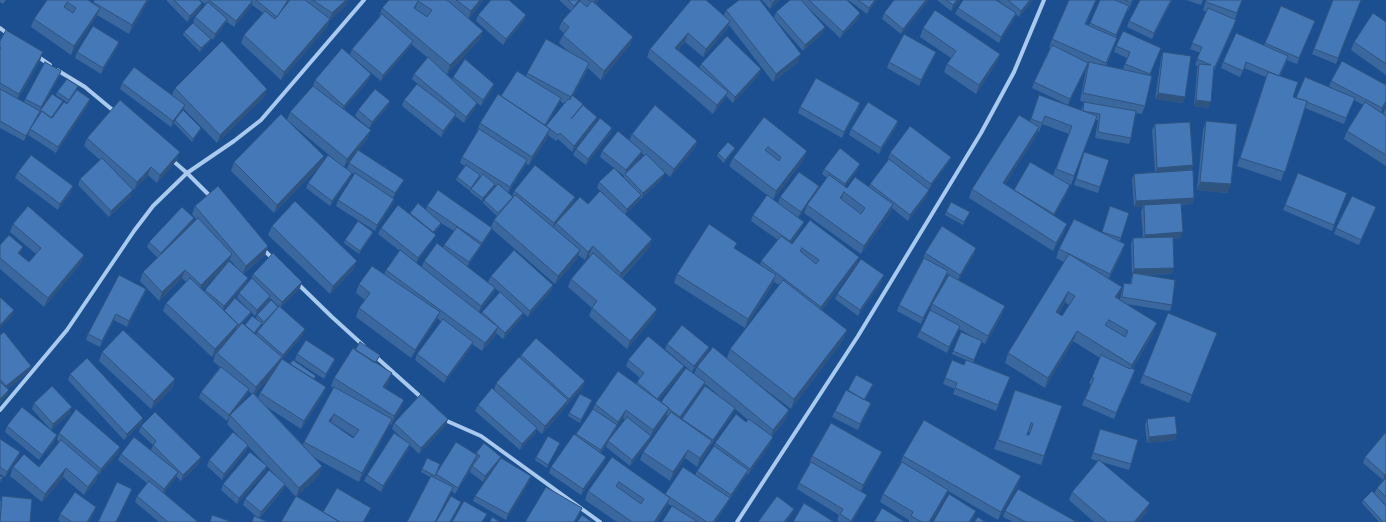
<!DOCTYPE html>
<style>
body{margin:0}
canvas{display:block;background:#1b4f8f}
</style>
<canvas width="1386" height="522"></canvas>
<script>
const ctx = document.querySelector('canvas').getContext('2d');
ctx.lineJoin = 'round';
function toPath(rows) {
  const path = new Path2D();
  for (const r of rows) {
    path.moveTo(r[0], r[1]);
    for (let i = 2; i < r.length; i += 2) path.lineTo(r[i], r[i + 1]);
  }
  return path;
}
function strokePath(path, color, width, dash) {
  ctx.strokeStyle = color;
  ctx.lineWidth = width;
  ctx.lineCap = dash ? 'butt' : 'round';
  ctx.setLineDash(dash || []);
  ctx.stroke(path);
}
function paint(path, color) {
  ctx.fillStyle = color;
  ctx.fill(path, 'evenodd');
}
const minor = toPath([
 [0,28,8,34],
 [37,56,50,65],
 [57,70,85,87,115,112],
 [172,160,187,173,212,198],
 [263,249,274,260],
 [297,283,332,317,364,346],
 [375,356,423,399],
 [0,410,67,330,134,231,153,206,187,173,234,141,261,120,364,0],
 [443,417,447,421,481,436,600,522],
 [737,522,858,336,981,133,1014,72,1044,0]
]);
const wall = toPath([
 [0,0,6,0,3,4,0,2],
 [47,0,93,3,95,0,149,0,129,34,97,15,71,55,31,27,34,19],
 [167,0,199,0,202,3,200,9,187,22,167,1],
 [200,0,348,0,346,5,329,21,327,27,281,80,241,43,244,35,263,13,251,4,251,6,234,27,226,21,225,24,213,40,200,29,211,39,209,42,200,52,183,35,184,32,193,23,195,17,205,5,207,1,205,4],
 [389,0,483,0,469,19,483,31,480,39,447,74,436,65,452,79,453,77,494,84,492,90,481,106,477,103,475,109,464,123,455,116,453,120,441,137,402,106,404,100,427,92,412,79,414,74,428,58,411,44,410,47,381,81,350,55,352,49,380,17,379,17,382,8],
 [559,0,599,0,596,3,630,45,601,80,588,68,573,96,582,107,597,117,595,123,572,152,558,139,556,141,548,135,547,138,529,165,526,164,525,166,508,193,512,197,514,191,575,197,573,203,562,217,588,204,604,194,597,188,599,182,614,168,600,157,602,151,629,141,632,134,697,141,694,149,670,177,661,169,662,179,641,199,640,198,639,201,625,214,652,239,649,248,622,278,654,317,627,349,589,316,592,308,568,287,571,279,590,256,589,255,585,260,578,255,577,259,555,284,492,229,490,233,467,267,495,288,493,294,479,312,481,314,482,312,523,313,521,319,503,339,496,333,495,336,482,351,472,344,471,348,444,383,415,360,417,354,441,321,437,318,411,358,356,317,359,308,365,300,356,293,359,284,384,274,386,270,400,251,378,234,381,228,409,214,410,213,426,209,427,206,491,227,494,220,497,216,483,203,484,200,496,186,494,185,494,187,482,201,470,192,471,189,470,191,456,180,457,177,465,166,460,163,462,157,478,132,477,131,480,123,501,96,526,76,527,73,569,52,559,43,564,33,559,29,562,21,571,11],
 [560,101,564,104,546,127,546,126],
 [641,153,644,155,630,169,640,157],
 [614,168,624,176,624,178],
 [441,223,454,231,444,245,443,248,424,261,422,267,416,263,433,240,434,233,440,226],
 [762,0,779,0,770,9],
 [790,0,847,0,860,13,858,19,840,38,805,5,823,33,803,51,774,18,776,12],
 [848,0,877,0,867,14],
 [894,0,929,0,901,34,882,19,884,13],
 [937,0,960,0,951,11],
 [998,0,1033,0,1019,17,1016,14,1014,19,999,43,955,14,958,8,1009,9],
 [1069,0,1096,0,1086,24,1089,25,1100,0,1133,0,1128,11,1127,11,1116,37,1114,46,1106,66,1123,69,1127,58,1114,52,1116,46,1161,48,1150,75,1145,106,1142,114,1135,113,1131,138,1129,144,1095,138,1098,120,1095,120,1071,185,1065,182,1070,185,1068,191,1054,216,1064,233,1053,251,969,198,972,189,1030,121,1039,95,1081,110,1084,102,1080,101,1086,70,1088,65,1087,64,1068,105,1032,88,1034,82,1050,48,1049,47,1052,39],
 [1042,124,1069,134,1053,175,1014,190,1005,184,1036,136,1037,131,1039,132],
 [1140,0,1172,0,1152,39,1127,27,1129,21],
 [1186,0,1203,0,1201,5],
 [1206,0,1242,0,1235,19,1234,26,1213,73,1211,102,1208,108,1194,106,1197,70,1198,66,1195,65,1200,53,1190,49,1206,12,1203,10],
 [1333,0,1361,0,1336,64,1312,54],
 [1281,6,1313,26,1297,64,1287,60,1280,76,1293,97,1296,98,1334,89,1329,86,1331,81,1386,103,1381,113,1383,114,1386,107,1386,166,1344,139,1347,131,1363,105,1354,100,1344,124,1305,108,1281,181,1237,166,1266,77,1244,68,1240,77,1221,68,1223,62,1264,45],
 [726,10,798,62,773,82,729,25,727,29,703,57,685,42,678,50,699,68,701,64,761,69,759,75,733,103,726,96,724,100,713,114,647,57,650,49,724,15],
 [478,15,524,21,503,45,476,21],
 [1386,22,1386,75,1351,50,1354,42],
 [923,28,1000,54,997,62,976,94,944,72,947,64,951,58,920,37],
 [0,41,40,61,18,99,24,102,25,99,61,71,59,77,39,113,33,124,40,115,39,114,40,111,61,104,52,118,67,104,68,103,56,95,57,92,77,90,88,105,56,153,28,135,29,131,24,141,0,128],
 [119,42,117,48,101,74,75,58,77,52],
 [1163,52,1183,103,1155,99,1161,58],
 [934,57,919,86,887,68,889,62],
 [315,80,369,80,344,109,368,138,358,150,404,180,401,185,393,198,394,199,392,205,375,231,336,206,338,200,355,174,352,173,350,178,330,206,306,188,308,183,320,166,274,213,231,171,234,162,324,156,321,164,335,160,287,120,290,112,313,86],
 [355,154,349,163,347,169,344,167],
 [122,83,172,95,175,88,264,97,217,143,184,109,183,110,201,128,200,131,192,142,174,123,171,127,120,89],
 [390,101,388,107,369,128,355,116,358,110],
 [860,103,858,109,842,138,798,113,800,107],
 [764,117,804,159,773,200,804,222,801,228,791,243,792,244,859,257,856,265,822,310,847,330,843,340,791,409,745,374,789,410,786,419,772,436,771,443,748,475,747,474,729,500,727,504,715,522,662,522,672,506,668,504,667,506,657,522,617,522,585,500,588,491,612,457,665,494,695,475,697,471,714,446,715,443,746,422,748,420,735,409,733,414,710,446,709,449,697,467,685,458,670,481,640,460,643,452,668,416,667,415,650,438,649,442,630,466,606,447,608,442,601,453,604,463,581,495,549,473,551,467,576,435,593,409,595,404,636,384,637,382,640,378,626,366,628,360,684,366,682,372,659,400,661,402,694,374,697,367,727,358,730,349,779,285,774,282,745,328,674,283,677,274,735,249,760,265,761,261,778,240,751,221,753,215,772,199,729,166,733,158],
 [705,384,721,397,705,386,682,420,681,419],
 [623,418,625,420,610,439,615,431,616,428],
 [898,121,896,127,879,154,849,135,851,129],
 [1206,121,1228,193,1197,190,1203,130],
 [1155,124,1193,165,1191,170,1194,198,1192,204,1181,205,1181,238,1173,239,1172,274,1143,275,1172,305,1170,311,1126,304,1153,334,1132,369,1133,376,1114,419,1082,405,1091,384,1089,383,1092,377,1100,358,1073,341,1045,388,1005,363,1008,353,1064,262,1056,258,1059,249,1102,233,1110,206,1129,213,1120,241,1122,252,1109,279,1118,297,1117,298,1120,300,1122,289,1124,283,1130,284,1132,275,1131,244,1133,238,1143,238,1141,211,1143,207,1134,207,1132,179,1134,174,1155,172,1152,130],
 [1065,302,1069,305,1062,316,1058,314],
 [612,128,610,134,586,165,573,155,576,149],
 [87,138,177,160,157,183,148,175,134,190,130,187,131,196,109,217,78,185,80,179,100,160,84,146],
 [735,148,734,151,724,163,717,156,718,153],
 [1084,152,1109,160,1098,193,1074,185],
 [890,153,951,157,948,163,929,189,929,190,927,196,908,221,892,208,890,213,861,254,804,213,807,206,798,218,778,203,780,197,819,186,817,191,827,178,822,174,824,169,858,169,845,187,847,188,869,187,870,184,889,159,888,159],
 [18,172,71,192,58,210,15,178],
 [1347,193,1332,231,1283,210,1285,205],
 [195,206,268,246,265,255,243,274,248,278,246,284,223,310,224,311,249,310,237,298,239,293,251,279,253,274,300,288,281,307,303,335,282,359,326,387,323,395,301,429,267,407,303,445,304,442,333,388,331,386,334,378,355,350,380,355,376,363,389,382,385,388,401,408,391,425,390,424,359,482,313,457,322,466,319,475,296,497,323,512,371,508,369,513,281,522,296,497,285,485,283,490,259,518,257,517,243,505,245,499,281,481,248,446,246,451,222,480,207,466,209,460,243,441,227,424,230,417,227,421,199,398,201,392,220,367,213,361,216,353,212,357,163,311,166,303,186,282,182,278,159,301,140,281,143,272,158,258,147,247,149,242,194,218,192,223,196,219,192,214],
 [230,260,240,271,229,262],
 [219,272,205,290,204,292,202,290],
 [270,298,279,307,278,307,257,315,256,318,258,321,245,325,242,323,250,315,251,312,255,316,268,302],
 [261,324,263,325,257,332,256,335,255,334,261,326],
 [274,371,260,393,258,398,255,394],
 [248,391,252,394,233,412,247,395],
 [331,422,354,437,353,438,331,423],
 [1376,207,1359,245,1334,234,1336,228],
 [946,212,968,215,963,225,945,215],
 [13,224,84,255,81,263,44,307,0,269,0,245,20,255,29,262,36,254,10,232],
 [272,226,354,269,330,294,268,235],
 [373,232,372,235,359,254,344,243,345,240],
 [976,248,974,254,958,280,1002,315,985,344,982,342,973,362,1010,377,996,411,953,394,955,389,943,384,952,360,964,365,966,360,952,354,961,332,975,338,959,329,947,353,917,337,930,311,932,304,948,275,947,274,921,324,897,311,899,305,923,259,925,253],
 [491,276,553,285,551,291,528,317,488,282],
 [882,281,858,316,835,299,837,294],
 [146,289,144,295,127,327,114,320,100,347,86,340,88,334],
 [1217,333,1189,403,1140,383,1143,375],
 [0,335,31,366,29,372,7,389,9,390,6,396,0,403],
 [667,344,709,347,707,353,692,372,665,349],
 [102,352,175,379,172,388,151,409,99,361],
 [297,354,333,365,324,379,295,360],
 [521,355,583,387,567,405,566,404,565,408,542,434,536,429,535,434,520,450,475,411,478,405,494,390,496,383,520,358],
 [70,374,143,418,141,424,124,440,68,380],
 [873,384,865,400,871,403,869,409,858,430,832,417,835,411,847,391],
 [1015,390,1062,406,1041,465,994,449],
 [1028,432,1030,432,1029,435,1027,435],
 [34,403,70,413,51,430,32,409],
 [591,403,580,423,568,416,569,413],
 [1147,419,1175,440,1147,443,1145,425],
 [394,423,446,425,419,454,410,445,408,450,381,492,364,481,367,475,403,439,392,429],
 [7,426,55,441,39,460,5,432],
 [141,426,201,457,199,463,181,481,176,476,164,493,198,522,159,522,135,502,137,496,147,483,118,460,121,454,151,450,153,445,139,432],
 [1100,429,1131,464,1129,470,1102,462,1147,512,1138,522,1094,522,1069,500,1072,492,1098,461,1091,459],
 [1386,432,1386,477,1383,480,1363,463,1365,457],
 [59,433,120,447,118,453,99,475,98,474,96,481,84,495,63,477,42,502,10,476,13,467,39,467,59,442,57,439],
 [0,439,20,452,18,458,5,477,0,474],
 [560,443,547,468,535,460,536,457],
 [882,452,878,461,861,492,867,495,864,501,852,522,840,522,837,520,839,515,797,489,799,483,810,465,809,464,812,456],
 [476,453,499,461,529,482,506,520,473,501,475,496,495,467,483,482,470,472,472,467,455,494,452,491,436,522,407,522,430,477,421,472,422,469,439,467,435,477,435,478,436,474,476,454],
 [903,456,1018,485,998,520,948,491,945,498,931,522,909,522,909,520,880,502,883,494,900,464],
 [267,466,265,472,237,504,221,490,223,484],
 [1386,478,1386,505,1374,494,1377,488],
 [2,496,0,522,0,502],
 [1363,500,1386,522,1379,522,1362,503],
 [1005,511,1077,522,1013,522,1003,517],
 [94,513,89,522,61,522,58,520,60,514]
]);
const shadedWall = toPath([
 [147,0,149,0,129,34,132,25],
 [253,0,251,6,234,27,236,21],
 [288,0,290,0,277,17],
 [346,0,348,0,346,5,329,21,327,27,281,80,284,72,329,20,332,13],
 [480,0,483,0,468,20,471,11],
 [579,0,581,0,581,2,572,12,574,6],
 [595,0,599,0,590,9,592,3],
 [775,0,779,0,770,9,772,3],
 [875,0,877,0,867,14,869,8],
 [926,0,929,0,901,34,903,29],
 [957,0,960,0,951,11,953,5],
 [1030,0,1033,0,1019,17,1021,11],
 [1171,0,1172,0,1171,1,1152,39,1154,33],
 [418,1,415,9,414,8],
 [202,3,200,9,187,22,190,16],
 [100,8,97,16,71,55,74,46],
 [860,13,858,19,840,38,843,32],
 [1016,13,1014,19,999,43,1001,37],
 [526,15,524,21,503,45,506,39],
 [227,19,225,24,213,40,215,34],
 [730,21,727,29,703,57,706,49],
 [1315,21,1313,26,1297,64,1299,58],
 [825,27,823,33,803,51,805,45],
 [483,31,480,39,447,74,450,65],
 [688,33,685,42,672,56,675,48],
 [633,37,630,45,601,80,604,71],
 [1117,38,1114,46,1103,71,1106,63],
 [211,39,209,42,200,52,201,48],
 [413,41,410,47,381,81,383,75],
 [119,42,117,48,101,74,103,68],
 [43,52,40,61,16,102,19,94],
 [936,52,934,57,919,86,921,80],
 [801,54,798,62,773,82,776,74],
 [1000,54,997,62,976,94,979,85],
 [589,63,586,71,568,106,571,97],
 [1088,63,1086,69,1068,105,1070,99],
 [761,69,759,75,733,103,735,97],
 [61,71,59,77,39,113,41,107],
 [371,74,369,80,342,111,344,106],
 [494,84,492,90,481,106,483,100],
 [267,89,264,97,217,143,220,135],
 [728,92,724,100,713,114,717,105],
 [1158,93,1185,97,1183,103,1155,99],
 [561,98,559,104,543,131,545,125],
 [90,99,88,105,56,153,58,147],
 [1196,100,1211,102,1208,108,1194,106],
 [63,101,49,122,50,119],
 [390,101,388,107,369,128,372,122],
 [1386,101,1386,103,1380,114,1382,108],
 [477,103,475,109,464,123,466,117],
 [860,103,858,109,842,138,844,132],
 [185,105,183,111,175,120,174,123,171,127,173,121],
 [40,111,38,117,24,141,26,136],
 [456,114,453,120,441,137,443,131],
 [597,117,595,123,572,152,574,146],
 [898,121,896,127,879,154,881,148],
 [1039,127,1036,136,1000,192,1003,183],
 [201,128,200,131,192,142,193,139],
 [612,128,610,134,586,165,588,159],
 [550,129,547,138,529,165,532,157],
 [371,130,368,138,344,167,347,159],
 [697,141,694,149,670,177,674,169],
 [735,148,734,151,724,163,725,160],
 [642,151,640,157,626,174,625,174,626,170],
 [807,151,804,159,773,200,776,191],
 [180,152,177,160,157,183,160,175],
 [324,156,321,165,274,213,277,205],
 [951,157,948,163,929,190,931,184],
 [527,160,525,166,508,193,510,187],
 [860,164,858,169,843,190,845,184],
 [1193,165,1191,171,1155,174,1157,168],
 [151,167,148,175,134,190,137,182],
 [352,173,350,178,330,206,332,201],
 [665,173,662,179,641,199,643,193],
 [480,175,479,178,470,191,471,188],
 [404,180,401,185,393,199,395,193],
 [1200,182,1231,184,1228,193,1197,190],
 [495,184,494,187,482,201,483,198],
 [1070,185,1068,191,1052,220,1054,214],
 [73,186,71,192,58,210,60,204],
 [819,186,817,192,798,218,801,212],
 [133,190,131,196,109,217,111,211],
 [929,190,927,196,908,221,910,215],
 [844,192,841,200,840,198],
 [641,195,639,201,625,215,627,209],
 [575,197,573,203,557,224,556,223,552,229,554,223],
 [1194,198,1192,204,1144,207,1144,205,1143,207,1134,207,1136,201],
 [394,199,392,205,375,231,377,225],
 [893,204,890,213,861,254,864,246],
 [1376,207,1374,213,1359,245,1361,240],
 [194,218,192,224,159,259,161,253],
 [804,222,801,228,788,247,790,241],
 [441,223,440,226,431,236,432,233],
 [1067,224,1064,233,1053,251,1056,243],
 [492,228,490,233,466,268,469,262],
 [373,232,372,235,359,254,360,251],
 [1183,232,1181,238,1143,241,1145,235],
 [436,235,433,240,416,264,418,258],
 [652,239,649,248,618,281,621,273],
 [1125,244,1122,252,1107,282,1110,274],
 [268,246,265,255,242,274,246,266],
 [593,246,589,255,585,260,588,252],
 [23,247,20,256,18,253],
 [976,248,974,254,958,281,960,275],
 [580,250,577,259,555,284,558,276],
 [232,254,229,262,198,294,201,285],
 [84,255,81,263,44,307,48,298],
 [859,257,856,265,818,315,821,307],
 [357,261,354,269,330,294,333,286],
 [1174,268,1172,274,1133,275,1133,273,1132,275,1134,269],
 [185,270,182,278,159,301,162,292],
 [948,271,946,277,921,324,923,318],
 [776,275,773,283,745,328,748,319],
 [884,275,882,281,858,316,860,310],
 [248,278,246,284,222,312,224,306],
 [302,282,300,288,280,308,282,302],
 [553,285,551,291,528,317,530,311],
 [1122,287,1118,297,1111,308,1115,297],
 [495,288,493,294,479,312,481,306],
 [146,289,144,295,127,327,129,321],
 [1068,292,1065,302,1052,323,1056,312],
 [270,296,268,302,255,316,257,310],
 [1005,306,1002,315,985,344,988,336],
 [657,309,654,317,627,349,630,341],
 [14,310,12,316,0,328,0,325],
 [251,312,250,315,238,328,239,325],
 [440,312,437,320,411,358,415,350],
 [523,313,521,319,503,339,505,333],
 [116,314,114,320,100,347,102,341],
 [262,323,261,326,252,339,253,336],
 [1157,323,1153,334,1128,375,1132,365],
 [238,324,235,333,212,357,215,349],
 [960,326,958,332,947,353,949,347],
 [498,327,495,336,482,351,485,343],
 [305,329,303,335,281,361,283,355],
 [847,330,843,340,791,409,794,399],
 [1077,331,1073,341,1045,388,1048,378],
 [473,342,471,348,444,383,447,377],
 [709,347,707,353,692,372,694,366],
 [282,357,279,366,253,396,256,387],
 [335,359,333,365,324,379,326,374],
 [31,366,29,372,4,392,6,386],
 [684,366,682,372,655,405,657,399],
 [1135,370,1133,376,1114,419,1116,413],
 [392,373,389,382,380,395,383,387],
 [175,379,172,388,151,409,154,401],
 [585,381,583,387,567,405,569,399],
 [705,382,703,388,678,423,680,417],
 [326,387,323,395,301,429,304,421],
 [249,389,247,395,231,416,230,415,227,421,229,415],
 [9,390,6,396,0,403,0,399],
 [404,400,401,408,391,425,394,416],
 [568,400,565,408,542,434,545,426],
 [592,400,591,403,580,423,581,420],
 [871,403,869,409,858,430,860,424],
 [72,407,70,413,51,430,53,424],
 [669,408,666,416,650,438,653,430],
 [735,408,733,414,711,446,713,440],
 [626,410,623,418,616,428,615,431,599,456,601,450,616,427,618,422],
 [789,410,786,419,770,439,773,430],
 [334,414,331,422,326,430,329,421],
 [143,418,141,424,124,440,127,434],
 [392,419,389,427,359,482,362,473],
 [448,419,446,425,419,454,421,448],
 [537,428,535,434,520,450,522,444],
 [1177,434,1175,440,1147,443,1149,437],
 [57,435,55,441,39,460,42,455],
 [651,436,649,442,630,466,632,460],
 [773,437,771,443,748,475,750,469],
 [712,441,709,449,697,467,700,458],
 [560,443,559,446,547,468,548,465],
 [410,444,408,450,381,492,383,486],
 [248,445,246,451,222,480,224,474],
 [120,447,118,453,99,475,101,469],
 [688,450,685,458,670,481,673,472],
 [20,452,18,458,5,477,7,472],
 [882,452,878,461,860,494,863,485],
 [477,455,475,461,455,494,458,488],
 [201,457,199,463,181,481,183,475],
 [501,457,498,463,483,482,485,476],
 [606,457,604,463,581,495,583,489],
 [267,466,265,472,237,504,239,498],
 [322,466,319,475,296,497,299,488],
 [66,468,63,477,42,502,45,494],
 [748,470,746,476,729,501,731,495],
 [99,472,96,481,84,495,88,487],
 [178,472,176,478,162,495,164,489],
 [1386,474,1386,477,1383,480,1385,475],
 [531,476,529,482,506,520,508,514],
 [1021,476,1018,485,998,520,1001,512],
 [285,484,283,490,258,518,261,512],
 [453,487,451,493,436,522,435,522],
 [132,489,130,495,117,522,116,522],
 [948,490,945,498,931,522,929,522],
 [867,495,864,501,852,522,851,522],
 [670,498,667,506,657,522,654,522],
 [730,498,727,504,715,522,713,522],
 [461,502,459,508,451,522,450,522],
 [1150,503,1147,512,1138,522,1134,522],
 [96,507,94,513,89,522,87,522],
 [371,508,369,513,364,522,363,522],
 [582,508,580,514,575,522,574,522],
 [794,509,792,515,786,522,784,522],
 [976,511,974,517,971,522,969,522]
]);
const building = toPath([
 [47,0,88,0,100,8,74,46,34,19,47,0],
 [67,2,76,8,73,13,64,7,67,2],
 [95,0,147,0,132,25,93,2,95,0],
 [174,0,199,0,202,3,190,16,174,0],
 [209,0,253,0,236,21,209,0],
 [256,0,288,0,277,17,256,0],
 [290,0,305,0,330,19,284,72,244,35,265,11,275,19,290,0],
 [313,0,346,0,332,13,313,0],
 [389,0,447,0,483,31,450,65,382,8,389,0],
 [418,1,432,10,427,17,414,8,418,1],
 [456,0,480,0,471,11,456,0],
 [491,0,509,0,526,15,506,39,478,15,491,0],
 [568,0,579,0,574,6,568,0],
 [588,0,595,0,594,2,592,1,591,2,588,0],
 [691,0,706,0,730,21,706,49,688,33,675,48,728,92,717,105,650,49,691,0],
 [739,0,760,0,801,54,776,74,726,10,739,0],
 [770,0,775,0,772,3,770,0],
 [790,0,801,0,825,27,805,45,776,12,790,0],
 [809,0,847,0,860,13,843,32,809,0],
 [858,0,875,0,869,8,858,0],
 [894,0,926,0,903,29,884,13,894,0],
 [946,0,957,0,953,5,946,0],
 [963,0,996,0,1016,13,1001,37,958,8,963,0],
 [1008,0,1030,0,1021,11,1008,0],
 [1069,0,1096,0,1085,24,1117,38,1106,63,1052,39,1069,0],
 [1100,0,1115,0,1129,6,1116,35,1090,23,1100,0],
 [1125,0,1132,0,1131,3,1125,0],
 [1140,0,1171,0,1154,33,1129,21,1140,0],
 [1206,0,1242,0,1237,13,1206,2,1206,0],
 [1333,0,1361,0,1338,58,1314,49,1333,0],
 [580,1,587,7,592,1,633,37,604,71,563,35,569,27,562,21,580,1],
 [208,2,227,19,215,34,195,17,208,2],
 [1281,6,1315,21,1299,58,1265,43,1281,6],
 [1208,8,1236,20,1215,67,1214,66,1211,102,1196,100,1199,64,1211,65,1197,59,1202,47,1192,43,1208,8],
 [935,10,1000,54,979,85,947,64,956,51,923,28,935,10],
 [1373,13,1386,22,1386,64,1354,42,1373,13],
 [382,14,413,41,383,75,352,49,382,14],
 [193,23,211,39,201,48,184,32,193,23],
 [93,26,119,42,103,68,77,52,93,26],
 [6,30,43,52,19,94,0,83,0,50,1,48,0,47,0,41,6,30],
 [1123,31,1161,48,1150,74,1125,64,1130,52,1116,46,1123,31],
 [1236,33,1288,56,1279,76,1246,62,1243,71,1223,62,1236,33],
 [904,34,936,52,921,80,889,62,904,34],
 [727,36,761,69,735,97,701,64,727,36],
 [546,39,589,63,571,97,527,73,546,39],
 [222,41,267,89,220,135,175,88,222,41],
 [1052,45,1088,63,1070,99,1034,82,1052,45],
 [342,48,371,74,344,106,315,80,342,48],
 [1163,52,1191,56,1185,97,1158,93,1163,52],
 [428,57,477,103,466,117,414,74,428,57],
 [465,59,494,84,483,100,453,77,465,59],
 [1342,61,1386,85,1386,101,1382,108,1331,81,1342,61],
 [45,62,61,71,41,107,25,99,45,62],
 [1089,62,1152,76,1145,106,1083,93,1089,62],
 [134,67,185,105,173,121,122,83,134,67],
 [517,71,561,98,545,125,501,96,517,71],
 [1268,72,1298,82,1293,97,1307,101,1285,172,1240,158,1268,72],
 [1305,77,1355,98,1346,118,1307,102,1307,101,1296,98,1305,77],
 [816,78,860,103,844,132,800,107,816,78],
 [67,79,78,86,69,100,57,92,67,79],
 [417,84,456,114,443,131,404,100,417,84],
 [313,86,371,130,347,159,290,112,313,86],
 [0,89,40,111,26,136,0,121,0,89],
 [375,89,390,101,372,122,358,110,375,89],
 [77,90,90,99,58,147,30,129,42,111,52,118,64,102,67,104,77,90],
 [52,94,63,101,51,118,42,111,42,112,40,111,52,94],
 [498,94,550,129,532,157,480,123,498,94],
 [572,95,583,104,571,119,583,105,597,117,574,146,560,133,558,135,546,126,568,99,570,100,572,95],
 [1039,95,1097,116,1074,176,1056,169,1072,126,1045,116,1042,123,1031,119,1039,95],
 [120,100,180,152,160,175,151,167,137,182,87,138,120,100],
 [868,102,898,121,881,148,851,129,868,102],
 [1084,102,1136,111,1131,138,1098,132,1100,114,1083,111,1084,102],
 [1365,102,1386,116,1386,155,1347,131,1365,102],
 [655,105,697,141,674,169,632,134,655,105],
 [183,110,201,128,193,139,175,120,183,110],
 [281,114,324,156,277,205,234,162,281,114],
 [1019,115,1039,127,1003,183,1067,224,1056,243,972,189,1019,115],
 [764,117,807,151,776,191,733,158,764,117],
 [768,147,781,157,779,161,765,150,768,147],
 [600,118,612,128,588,159,576,149,600,118],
 [1206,121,1237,124,1231,184,1200,182,1206,121],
 [1190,122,1193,165,1157,168,1155,124,1190,122],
 [910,126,951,157,931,184,890,153,910,126],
 [479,129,527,160,510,187,462,157,479,129],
 [618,131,642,151,626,170,602,151,618,131],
 [728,142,735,148,725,160,718,153,728,142],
 [840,148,860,164,845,184,824,169,840,148],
 [358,150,404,180,395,193,349,163,358,150],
 [1084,152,1109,160,1100,187,1076,179,1084,152],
 [646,154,665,173,643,193,625,174,646,154],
 [31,155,73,186,60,204,18,172,31,155],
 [328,155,352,173,332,201,308,183,328,155],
 [102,158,133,190,111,211,80,179,102,158],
 [889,159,929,190,910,215,870,184,889,159],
 [1030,162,1070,185,1054,214,1014,190,1030,162],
 [466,165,480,175,471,188,457,177,466,165],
 [535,165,575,197,554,223,514,191,535,165],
 [614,168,641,195,627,209,599,182,614,168],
 [1193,170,1194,198,1136,201,1134,174,1193,170],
 [799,172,819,186,801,212,780,197,799,172],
 [355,173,394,199,377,225,338,200,355,173],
 [1298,173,1347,193,1334,225,1285,205,1298,173],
 [483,174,495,184,483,198,471,189,483,174],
 [829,175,847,188,855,177,893,204,864,246,807,205,829,175],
 [844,192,865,208,861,214,840,198,844,192],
 [498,184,513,197,498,213,484,200,498,184],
 [218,186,268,246,246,266,195,206,218,186],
 [438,190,492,228,482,243,427,206,438,190],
 [600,191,652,239,621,273,593,246,588,252,556,223,580,197,588,204,600,191],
 [515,195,580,250,558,276,494,220,515,195],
 [767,195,804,222,790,241,753,215,767,195],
 [1352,196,1376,207,1361,240,1336,228,1352,196],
 [295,201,357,261,333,286,272,226,295,201],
 [951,202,970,212,964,222,946,212,951,202],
 [418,203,441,223,433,232,410,213,418,203],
 [1181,203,1183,232,1145,235,1144,205,1181,203],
 [398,205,436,235,418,258,381,228,398,205],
 [28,206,84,255,48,298,0,258,0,245,9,235,23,247,18,253,29,262,41,248,13,224,28,206],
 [1110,206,1129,213,1121,238,1102,232,1110,206],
 [182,207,194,218,161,253,149,242,182,207],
 [198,218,232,254,201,285,185,270,162,292,143,272,198,218],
 [1074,219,1125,244,1110,274,1059,249,1074,219],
 [810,220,859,257,821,307,761,261,781,236,792,244,810,220],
 [802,248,819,260,816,264,800,251,802,248],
 [358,221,373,232,360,251,345,240,358,221],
 [709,224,737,243,734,248,776,275,748,319,677,274,709,224],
 [942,226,976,248,960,275,925,253,942,226],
 [457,227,481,245,469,262,444,245,457,227],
 [1173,237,1174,268,1134,269,1133,238,1173,237],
 [437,243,495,288,481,306,424,261,437,243],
 [400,250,498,327,485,343,386,270,400,250],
 [514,250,553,285,530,311,491,276,514,250],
 [273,253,302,282,282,302,253,274,273,253],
 [593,253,657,309,630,341,592,308,597,301,571,279,593,253],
 [1069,254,1122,287,1115,297,1157,323,1132,365,1077,331,1048,378,1008,353,1069,254],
 [1068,292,1075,296,1062,316,1056,312,1068,292],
 [1109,320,1128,331,1125,337,1105,325,1109,320],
 [924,258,948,271,923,318,899,305,924,258],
 [861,259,884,275,860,310,837,294,861,259],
 [229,261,248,278,224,306,205,290,229,261],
 [372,266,440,312,415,350,359,308,370,293,359,284,372,266],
 [1133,273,1175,280,1172,305,1122,297,1124,283,1131,284,1133,273],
 [119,275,146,289,129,321,116,314,102,341,88,334,119,275],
 [949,275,1005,306,988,336,932,304,949,275],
 [190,278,238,324,215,349,166,303,190,278],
 [252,278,270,296,257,310,239,293,252,278],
 [783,280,847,330,794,399,730,349,783,280],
 [500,292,523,313,505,333,482,312,500,292],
 [0,297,14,310,0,325,0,297],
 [235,298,251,312,239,325,224,311,235,298],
 [271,300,278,307,264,322,257,315,271,300],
 [279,306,305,329,283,355,257,332,279,306],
 [930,310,960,326,949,347,920,331,930,310],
 [1168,313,1217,333,1192,395,1143,375,1168,313],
 [252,316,262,323,254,333,245,325,252,316],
 [443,319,473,342,447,377,417,354,443,319],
 [242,323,282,357,256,387,217,353,242,323],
 [682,325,709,347,694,366,667,344,682,325],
 [123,330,175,379,154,401,102,352,123,330],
 [4,332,31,366,6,386,0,379,0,335,4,332],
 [961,332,982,341,974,360,953,351,961,332],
 [648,336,684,366,657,399,637,382,644,373,628,360,648,336],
 [536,338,585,381,569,399,521,355,536,338],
 [306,340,335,359,326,374,297,354,306,340],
 [360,342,380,355,375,363,355,350,360,342],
 [713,347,789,410,773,430,697,367,713,347],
 [353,348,392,373,383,387,404,400,394,416,334,378,353,348],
 [1101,355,1130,369,1131,368,1135,370,1116,413,1085,399,1094,378,1092,377,1101,355],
 [519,357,568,400,545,426,496,383,519,357],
 [87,358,143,418,127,434,70,374,87,358],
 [282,359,326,387,304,421,260,393,282,359],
 [293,360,316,376,314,379,290,364,293,360],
 [952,360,964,365,966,360,1010,377,998,405,955,388,957,383,945,378,952,360],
 [221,367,249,389,229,415,201,392,221,367],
 [686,368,705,382,680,417,669,409,669,408,661,402,686,368],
 [618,371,669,408,653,430,626,410,618,422,595,404,618,371],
 [856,375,873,384,864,400,848,390,856,375],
 [0,382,9,390,0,399,0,382],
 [52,386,72,407,53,424,34,403,52,386],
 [705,386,735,408,713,440,682,419,705,386],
 [334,387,392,419,362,473,304,442,334,387],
 [334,414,359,430,353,438,329,421,334,414],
 [492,388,537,428,522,444,478,405,492,388],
 [846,390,871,403,860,424,835,411,846,390],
 [1015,390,1062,406,1044,456,998,440,1015,390],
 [1031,423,1033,424,1029,435,1027,435,1031,423],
 [253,393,322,466,299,488,230,415,253,393],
 [421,394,448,419,421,448,394,423,421,394],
 [580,394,592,400,581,420,569,413,580,394],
 [22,407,57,435,42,455,7,426,22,407],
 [76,409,120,447,101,469,59,433,76,409],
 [593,409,617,425,601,450,576,434,593,409],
 [155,412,201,457,183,475,153,445,156,441,141,426,155,412],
 [671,412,712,441,700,458,688,450,673,472,643,452,671,412],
 [736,414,746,422,749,419,773,437,750,469,715,443,736,414],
 [1175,416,1177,434,1149,437,1147,419,1175,416],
 [627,417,651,436,632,460,608,441,627,417],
 [924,420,1021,476,1001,512,903,456,924,420],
 [831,423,882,452,863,485,812,456,831,423],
 [1100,429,1138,440,1131,464,1093,453,1100,429],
 [233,432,248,445,224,474,209,460,233,432],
 [1386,432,1386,474,1385,475,1365,457,1386,432],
 [394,433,410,444,383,486,367,475,394,433],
 [574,434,606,457,583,489,551,467,574,434],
 [548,436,560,443,548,465,536,457,548,436],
 [134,437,178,472,164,489,121,454,134,437],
 [0,439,20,452,7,472,0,467,0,439],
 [61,440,99,472,88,487,66,468,45,494,13,467,24,454,39,467,61,440],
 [456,442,477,455,458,488,436,474,456,442],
 [484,443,501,457,485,476,472,466,480,456,476,453,484,443],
 [714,446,748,470,731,495,697,471,714,446],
 [250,452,267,466,239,498,223,484,250,452],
 [612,457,670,498,654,522,632,522,588,491,612,457],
 [619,482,644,499,641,504,616,486,619,482],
 [427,458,440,464,435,476,422,469,427,458],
 [501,458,531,476,508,514,475,496,501,458],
 [1099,460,1150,503,1134,522,1107,522,1072,492,1099,460],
 [811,462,867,495,851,521,840,514,843,509,799,483,811,462],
 [902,462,948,490,929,522,922,522,911,516,913,512,883,494,902,462],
 [683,467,730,498,713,522,707,522,665,494,683,467],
 [269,470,285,484,261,512,245,499,269,470],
 [0,476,3,477,0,482,0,476],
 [431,476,453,487,435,522,407,522,431,476],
 [1386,478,1386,497,1377,488,1386,478],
 [149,481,198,522,168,522,137,496,149,481],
 [117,482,132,489,116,522,98,522,117,482],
 [546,487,582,508,574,522,525,522,546,487],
 [337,488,371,508,363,522,340,522,323,512,337,488],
 [1018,489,1077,522,1026,522,1005,511,1018,489],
 [1372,491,1386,506,1386,521,1385,522,1383,522,1363,500,1372,491],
 [75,492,96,507,87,522,72,522,60,514,75,492],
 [949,494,976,511,969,522,933,522,949,494],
 [2,496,32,499,30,522,0,522,2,496],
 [296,496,340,522,281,522,296,496],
 [451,496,461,502,450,522,436,522,451,496],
 [777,496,794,509,784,522,758,522,777,496],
 [464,501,487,514,482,522,452,522,464,501],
 [804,503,834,522,793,522,804,503],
 [672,506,698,522,662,522,672,506],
 [882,508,905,522,874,522,882,508],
 [212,515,232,522,210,522,212,515],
 [582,515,592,522,577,522,582,515],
 [254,516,268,522,252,522,254,516],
 [492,517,500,522,490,522,492,517],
 [978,517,985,522,974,522,978,517]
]);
strokePath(minor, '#a9c9ee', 4);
paint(wall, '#3a679d');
paint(shadedWall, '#305480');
paint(building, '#4478b7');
strokePath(building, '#305480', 1);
</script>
